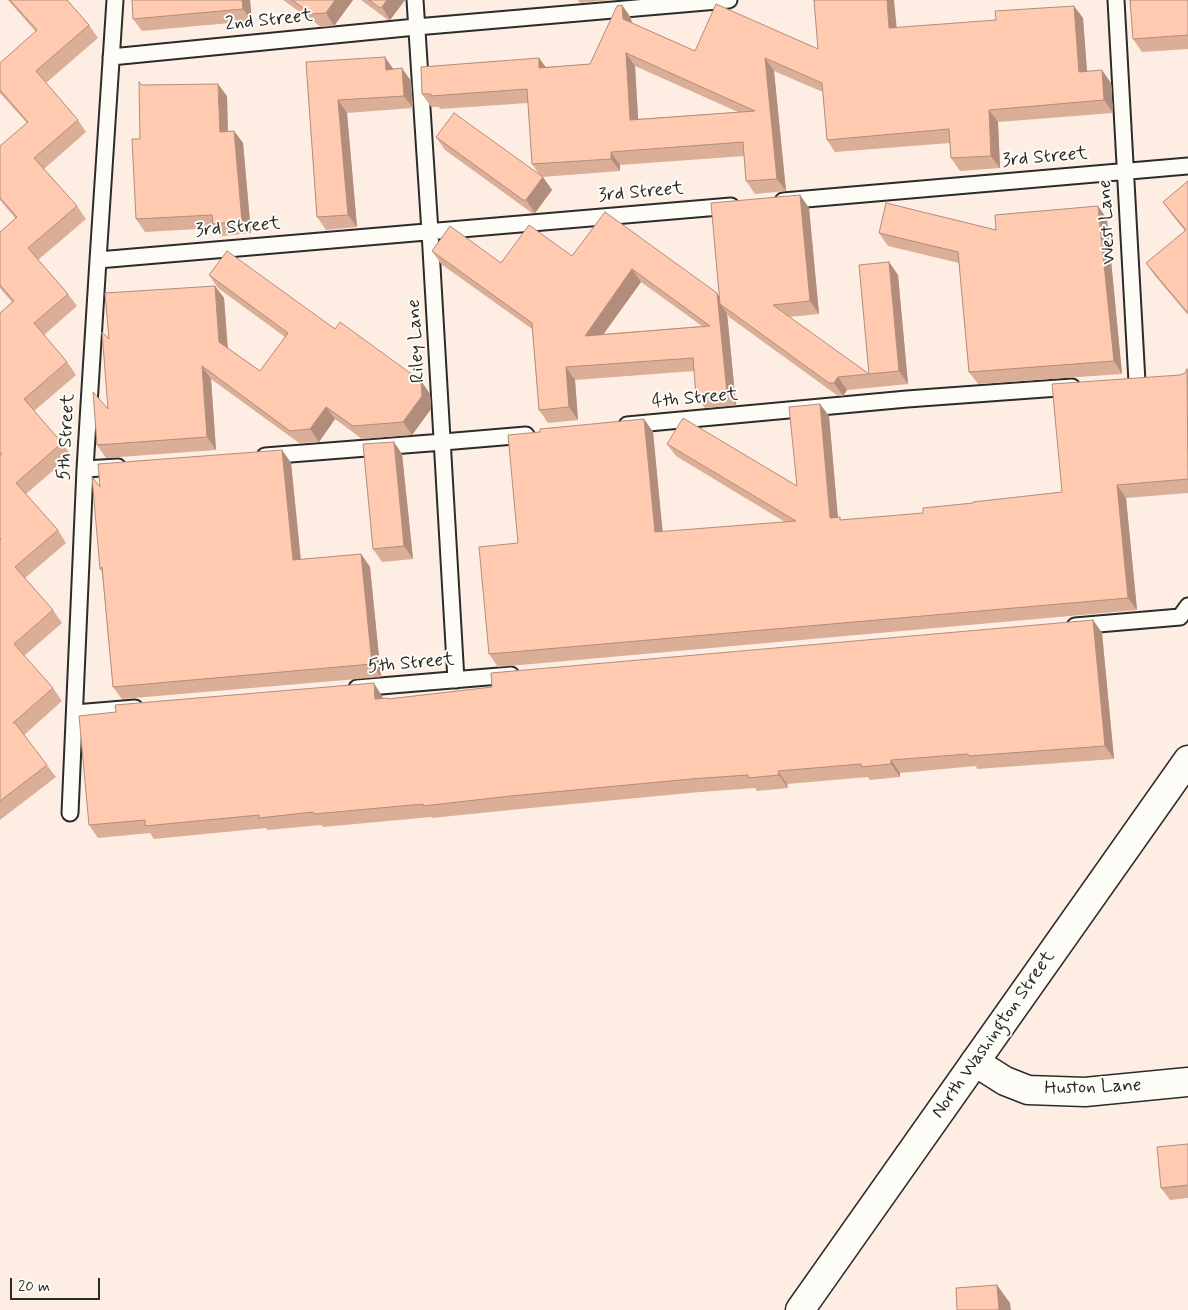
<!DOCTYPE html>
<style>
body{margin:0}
#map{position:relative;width:1188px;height:1310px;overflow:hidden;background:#feede2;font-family:Mynerve,sans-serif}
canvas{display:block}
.scale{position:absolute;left:10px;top:1278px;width:90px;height:22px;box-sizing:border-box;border:2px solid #2b2b2b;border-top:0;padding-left:6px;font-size:15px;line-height:18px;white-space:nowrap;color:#2b2b2b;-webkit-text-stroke:4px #fdfcf7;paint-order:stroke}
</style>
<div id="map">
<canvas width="1188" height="1310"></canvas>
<div class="scale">20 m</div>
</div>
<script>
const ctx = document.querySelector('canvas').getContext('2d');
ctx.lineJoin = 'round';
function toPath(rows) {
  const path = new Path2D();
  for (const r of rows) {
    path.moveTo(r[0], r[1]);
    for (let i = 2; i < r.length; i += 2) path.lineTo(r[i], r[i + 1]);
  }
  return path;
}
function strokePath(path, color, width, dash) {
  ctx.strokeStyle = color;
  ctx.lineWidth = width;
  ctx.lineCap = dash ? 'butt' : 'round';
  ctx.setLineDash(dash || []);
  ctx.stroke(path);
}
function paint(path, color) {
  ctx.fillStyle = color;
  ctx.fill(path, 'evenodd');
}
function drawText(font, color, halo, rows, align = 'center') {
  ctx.font = font + ' Mynerve,sans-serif';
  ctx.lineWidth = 4;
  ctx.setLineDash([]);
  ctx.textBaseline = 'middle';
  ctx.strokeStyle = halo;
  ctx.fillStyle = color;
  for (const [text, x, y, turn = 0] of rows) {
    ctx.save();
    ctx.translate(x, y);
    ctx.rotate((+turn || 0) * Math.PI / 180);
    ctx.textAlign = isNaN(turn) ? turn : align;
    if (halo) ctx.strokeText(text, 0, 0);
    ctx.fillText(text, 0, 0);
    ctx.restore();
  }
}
const lane = toPath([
 [415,0,430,232,456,680],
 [1116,0,1137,382],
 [111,57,416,27,729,0],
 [783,201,1188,166],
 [98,260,731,206],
 [627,425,907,399,1072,387],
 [265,456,443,442,526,435],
 [85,469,118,467],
 [1075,626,1180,617,1188,606],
 [357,688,511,675],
 [75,713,135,708],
 [70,813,85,469,98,260,115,0]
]);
const street = toPath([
 [975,1062,1005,1081,1028,1090,1085,1092,1188,1082]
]);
const secondary = toPath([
 [800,1310,1188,760]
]);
const wall = toPath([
 [8,0,67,0,89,25,98,38,46,83,78,120,86,132,44,169,77,206,86,219,38,260,68,294,77,306,44,335,67,362,76,375,34,411,62,443,71,455,26,494,58,530,66,543,25,578,53,610,62,623,24,656,53,688,62,701,24,735,56,777,0,820,0,456,1,455,0,454,0,313,12,302,0,288,0,232,16,219,0,200,0,146,27,123,0,93,0,63,36,32],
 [250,0,252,21,142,31,133,19],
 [283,0,353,0,334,26,321,27],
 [361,0,405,0,390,20,388,20],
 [578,0,610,0,580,3],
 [1188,0,1188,49,1142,52,1133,39],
 [622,5,631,18,632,23,695,51,818,49,897,28,996,20,1074,6,1083,18,1087,71,1111,83,1113,113,998,122,1000,168,960,171,951,158,950,143,835,152,827,140,823,92,774,71,786,191,755,194,746,181,744,156,620,165,620,171,542,177,552,190,535,213,532,213,445,150,436,137,539,174,532,164,528,103,440,109,439,107,431,107,422,94,539,58,545,67,590,64],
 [635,66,738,112,638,119],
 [306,62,394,69,411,81,413,108,347,113,357,227,326,230,317,217],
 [142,85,227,96,228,131,234,131,243,143,251,233,222,236,216,228,145,232,136,219],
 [1188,181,1188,315,1155,276,1146,263,1185,231,1172,215,1163,202],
 [800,195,809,208,819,314,789,317,869,374,878,387,847,390,843,396,838,396,729,317,727,313,736,405,705,408,696,396,694,371,575,380,578,420,548,423,539,410,532,329,441,264,432,251,501,263,572,256,605,212,720,297],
 [641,282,702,326,604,334],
 [1107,219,1122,374,978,384,969,372,959,263,888,246,879,233,996,230],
 [889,262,898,275,908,384,878,387,869,374],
 [209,275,335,329,421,381,430,394,431,409,412,435,362,439,335,419,319,442,299,443,211,379,216,450,106,458,97,445,108,409,109,339,215,286,224,298,228,348,260,371,285,337,218,288],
 [1188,369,1188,493,1126,498,1137,610,498,667,489,654,518,543,540,432,644,419,653,432,662,532,785,522,676,456,667,444,797,486,820,404,829,416,838,517,841,520,923,513,973,503,1062,492,1180,375,1185,373],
 [282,450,291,463,301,560,361,554,370,567,381,677,122,699,113,687,102,572,100,569,100,487],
 [402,454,413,559,382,562,373,549],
 [1093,620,1102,633,1114,759,977,769,976,766,900,773,900,777,870,780,868,777,787,784,788,788,757,791,755,788,700,792,520,809,432,818,431,817,323,827,321,825,268,830,266,828,154,839,150,833,98,838,89,825,382,696,383,698,388,698,389,699],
 [1188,1144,1188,1198,1170,1200,1161,1188]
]);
const shadedWall = toPath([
 [242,0,250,0,252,21,243,9],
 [335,0,353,0,334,26,326,13],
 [387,0,405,0,390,20,382,7],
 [887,0,894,0,898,41,889,28],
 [622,5,631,18,632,32,623,19],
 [1074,6,1083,18,1088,85,1079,72],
 [626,53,635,66,639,133,630,120],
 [385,57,394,70,386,70],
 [539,58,548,70,539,68],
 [765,58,774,71,786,191,777,179],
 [402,68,411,81,413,108,404,96],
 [1102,70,1111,83,1113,113,1104,100],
 [218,84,227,96,228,145,220,132],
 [338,100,347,113,357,227,348,215],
 [989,110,998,122,1000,168,991,156],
 [234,131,243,143,251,233,242,221],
 [611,152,620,165,620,171,611,159],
 [543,177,552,190,535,213,526,200],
 [800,195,809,208,819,314,810,301],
 [1098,206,1107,219,1122,374,1114,361],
 [889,262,898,275,908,384,899,371],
 [632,269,641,282,593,348,585,336],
 [215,286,224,298,228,354,219,342],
 [717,293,726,306,720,304,727,313,736,405,727,393],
 [202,366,211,379,216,450,207,437],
 [566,367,575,380,578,420,569,407],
 [838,377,847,390,843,396,834,383],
 [421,381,430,394,431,409,412,435,403,422],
 [820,404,829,416,839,531,830,518],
 [326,407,335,419,319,442,310,429],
 [644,419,653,432,664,545,655,532],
 [394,442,402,454,413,559,404,546],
 [282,450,291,463,302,573,293,560],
 [1117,485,1126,498,1137,610,1128,598],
 [361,554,370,567,381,677,372,664],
 [1093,620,1102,633,1114,759,1105,746],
 [374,683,382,696,384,712,375,699],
 [891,760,900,773,900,777,891,764],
 [778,771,787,784,788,788,779,775],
 [997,1285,1010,1303,1011,1310,999,1310]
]);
const building = toPath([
 [10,0,67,0,89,25,36,71,78,120,34,158,77,206,28,248,68,294,34,323,67,362,24,399,62,443,16,483,58,530,15,567,53,610,14,644,53,688,13,723,15,723,47,765,0,801,0,540,1,539,0,538,0,456,2,454,0,452,0,313,14,301,0,285,0,232,17,217,0,198,0,146,28,122,0,90,0,63,37,30,10,0],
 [132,0,242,0,243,9,133,19,132,0],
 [292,0,335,0,326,13,312,14,292,0],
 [369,0,387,0,382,7,380,8,369,0],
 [814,0,887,0,889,28,996,20,995,11,1074,6,1079,72,1102,70,1104,100,989,110,991,156,951,158,949,129,827,140,822,83,765,58,777,179,746,181,743,142,611,152,611,159,532,164,527,89,431,96,431,94,422,94,421,67,539,58,539,68,590,64,617,6,622,5,623,19,695,51,716,4,818,49,814,0],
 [626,53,755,111,630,120,626,53],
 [1130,0,1188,0,1188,35,1133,39,1130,0],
 [385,57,386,70,402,68,404,96,338,100,348,215,317,217,306,62,385,57],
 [139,82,142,85,218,84,220,132,234,131,242,221,213,224,212,215,136,219,132,139,140,139,139,82],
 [454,113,543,177,526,200,523,200,436,137,454,113],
 [1188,181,1188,313,1146,263,1186,230,1163,202,1188,181],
 [800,195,810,301,773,305,869,374,838,377,834,383,829,383,720,304,711,203,800,195],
 [886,203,996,230,995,215,1098,206,1114,361,969,372,958,252,879,233,886,203],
 [605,212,717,293,727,393,696,396,693,358,566,367,569,407,539,410,532,323,432,251,450,226,501,263,529,225,572,256,605,212],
 [632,269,710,326,585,336,632,269],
 [227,251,335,329,340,322,421,381,422,396,403,422,353,426,326,407,310,429,290,431,202,366,207,437,97,445,93,392,108,409,102,332,109,339,105,293,215,286,219,342,260,371,288,333,209,275,227,251],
 [889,262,899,371,869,374,859,265,889,262],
 [1187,369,1188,479,1117,485,1128,598,489,654,479,547,518,543,508,435,540,432,540,429,644,419,655,532,796,521,667,444,683,418,797,486,789,407,820,404,830,518,840,517,840,520,923,513,923,508,973,503,973,502,1062,492,1052,384,1180,375,1185,373,1187,369],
 [394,442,404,546,373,549,363,444,394,442],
 [282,450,293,560,361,554,372,664,113,687,102,567,100,569,92,477,100,487,98,464,282,450],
 [1093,620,1105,746,969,756,968,754,891,760,891,764,861,767,861,764,778,771,779,775,748,778,748,775,691,779,511,796,423,806,423,804,314,814,313,812,259,818,259,815,145,826,145,820,89,825,79,716,116,712,115,705,374,683,375,699,388,698,388,699,492,687,491,673,1093,620],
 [1188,1144,1188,1185,1161,1188,1157,1147,1188,1144],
 [997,1285,999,1310,957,1310,956,1288,997,1285]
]);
const streetNames = [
 ["2nd Street",269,21,-6],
 ["3rd Street",1045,158,-5],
 ["3rd Street",641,193,-5],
 ["West Lane",1108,222,-93],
 ["3rd Street",238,228,-5],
 ["Riley Lane",417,341,-93],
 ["4th Street",695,399,-5],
 ["5th Street",67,437,-87],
 ["5th Street",411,664,-5],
 ["North Washington Street",994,1035,-55],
 ["Huston Lane",1093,1088,-2]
];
strokePath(lane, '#2b2b2b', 19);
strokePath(street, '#2b2b2b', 31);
strokePath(secondary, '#2b2b2b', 31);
strokePath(lane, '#fdfcf7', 15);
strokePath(street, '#fdfcf7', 28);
strokePath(secondary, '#fdfcf7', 28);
paint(wall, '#dbae97');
paint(shadedWall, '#b28d7b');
paint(building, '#ffcab0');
strokePath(building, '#b28d7b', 1);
drawText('19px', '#2b2b2b', '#fdfcf7', streetNames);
</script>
